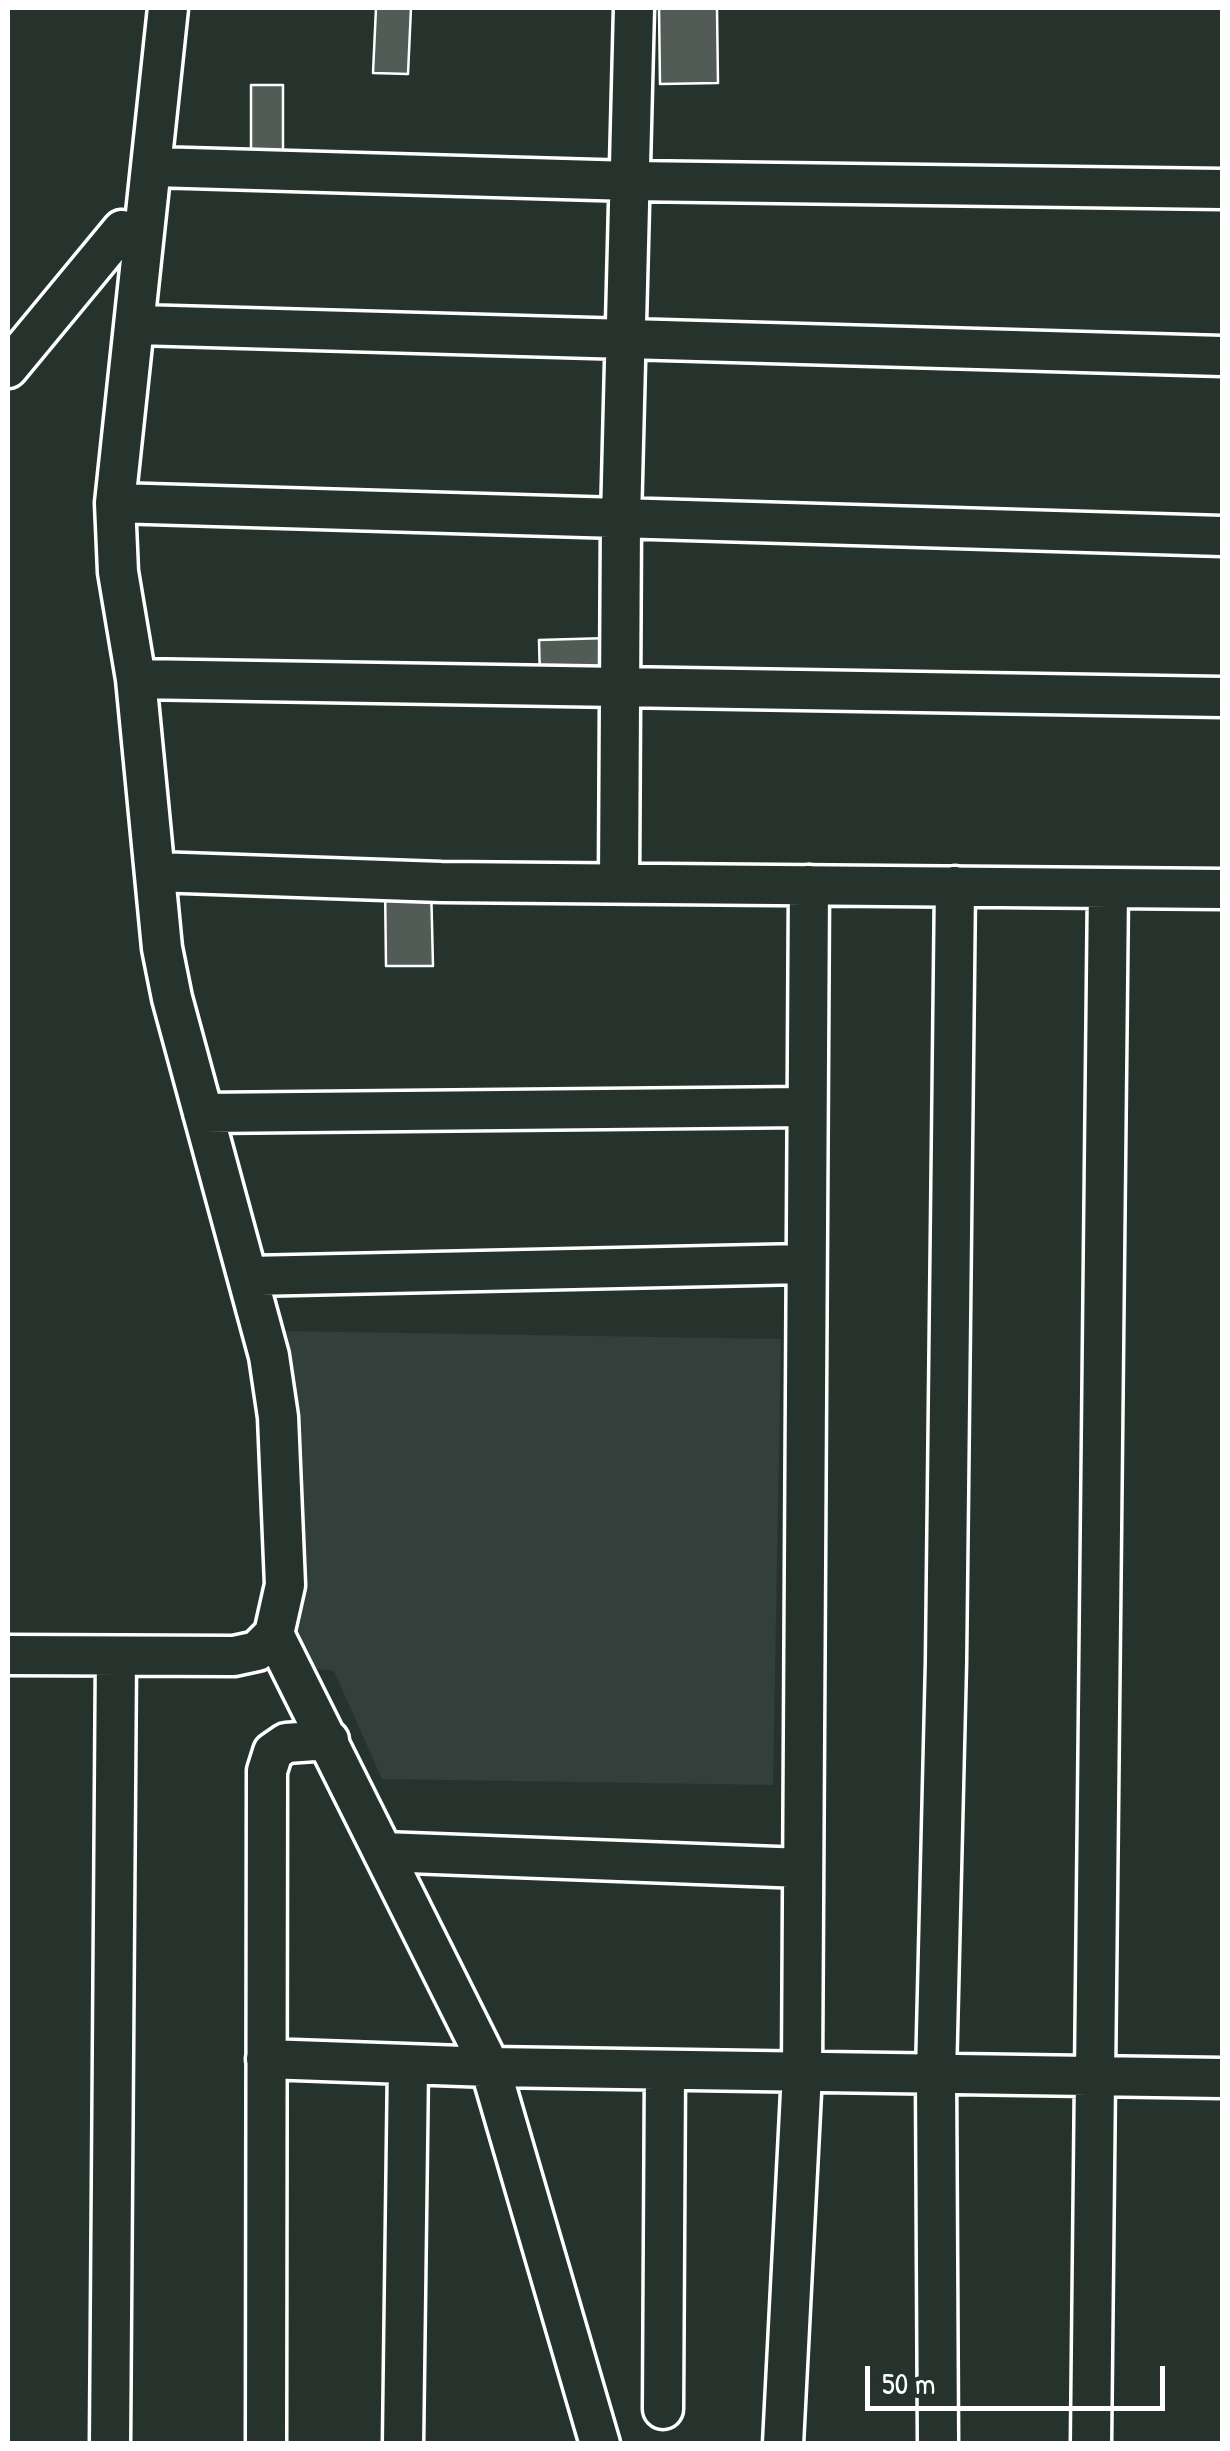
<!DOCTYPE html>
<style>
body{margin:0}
#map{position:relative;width:1230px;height:2451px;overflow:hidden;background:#26332d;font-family:"Patrick Hand",sans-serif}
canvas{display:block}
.frame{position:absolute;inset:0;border:10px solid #fff;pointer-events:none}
.scale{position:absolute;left:865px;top:2366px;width:300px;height:45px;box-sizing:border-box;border:5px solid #fff;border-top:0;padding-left:12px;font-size:30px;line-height:35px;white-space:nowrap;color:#fff;-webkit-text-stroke:8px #26332d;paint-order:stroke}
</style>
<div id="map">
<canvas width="1230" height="2451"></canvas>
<div class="frame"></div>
<div class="scale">50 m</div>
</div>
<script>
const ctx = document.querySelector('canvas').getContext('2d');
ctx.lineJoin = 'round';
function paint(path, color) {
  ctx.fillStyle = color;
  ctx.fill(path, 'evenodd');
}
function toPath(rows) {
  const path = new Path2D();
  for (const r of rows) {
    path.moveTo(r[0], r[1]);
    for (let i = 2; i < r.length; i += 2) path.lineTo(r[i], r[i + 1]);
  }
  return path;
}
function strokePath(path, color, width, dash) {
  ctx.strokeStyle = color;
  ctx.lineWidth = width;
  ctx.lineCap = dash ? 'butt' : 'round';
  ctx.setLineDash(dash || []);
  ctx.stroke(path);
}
const built = toPath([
 [280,1331,781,1339,773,1785,382,1779,334,1671,292,1666]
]);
const building = toPath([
 [376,8,411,8,408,74,373,73,376,8],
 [659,8,717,8,718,83,660,84,659,8],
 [251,85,283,85,283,155,251,155,251,85],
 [609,638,610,679,540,680,539,640,609,638],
 [431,883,433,966,386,966,385,884,431,883]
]);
const minor = toPath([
 [154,167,631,181,1222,189],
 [138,325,1222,356],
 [8,368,122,230],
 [115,503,1222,536],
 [136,679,1222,697],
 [155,872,441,882,1222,889],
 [619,883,621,520,634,8],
 [203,1113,804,1107],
 [249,1276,804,1264],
 [274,1634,490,2067,600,2444],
 [8,1655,234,1656,257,1651,274,1634,285,1585,278,1417,269,1356,172,998,162,948,136,679,118,572,115,503,168,8],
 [383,1852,803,1868],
 [266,2059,490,2067,1222,2078],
 [663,2409,665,2071],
 [110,2444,116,1656],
 [266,2444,267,1771,273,1752,286,1743,329,1740],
 [403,2444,408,2065],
 [783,2444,802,2073,809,885],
 [938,2444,936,2075,946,1662,955,886],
 [1091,2444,1108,888]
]);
paint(built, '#333f3a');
paint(building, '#515c57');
strokePath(building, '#fff', 2.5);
strokePath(minor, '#fff', 45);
strokePath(minor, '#26332d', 38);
</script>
